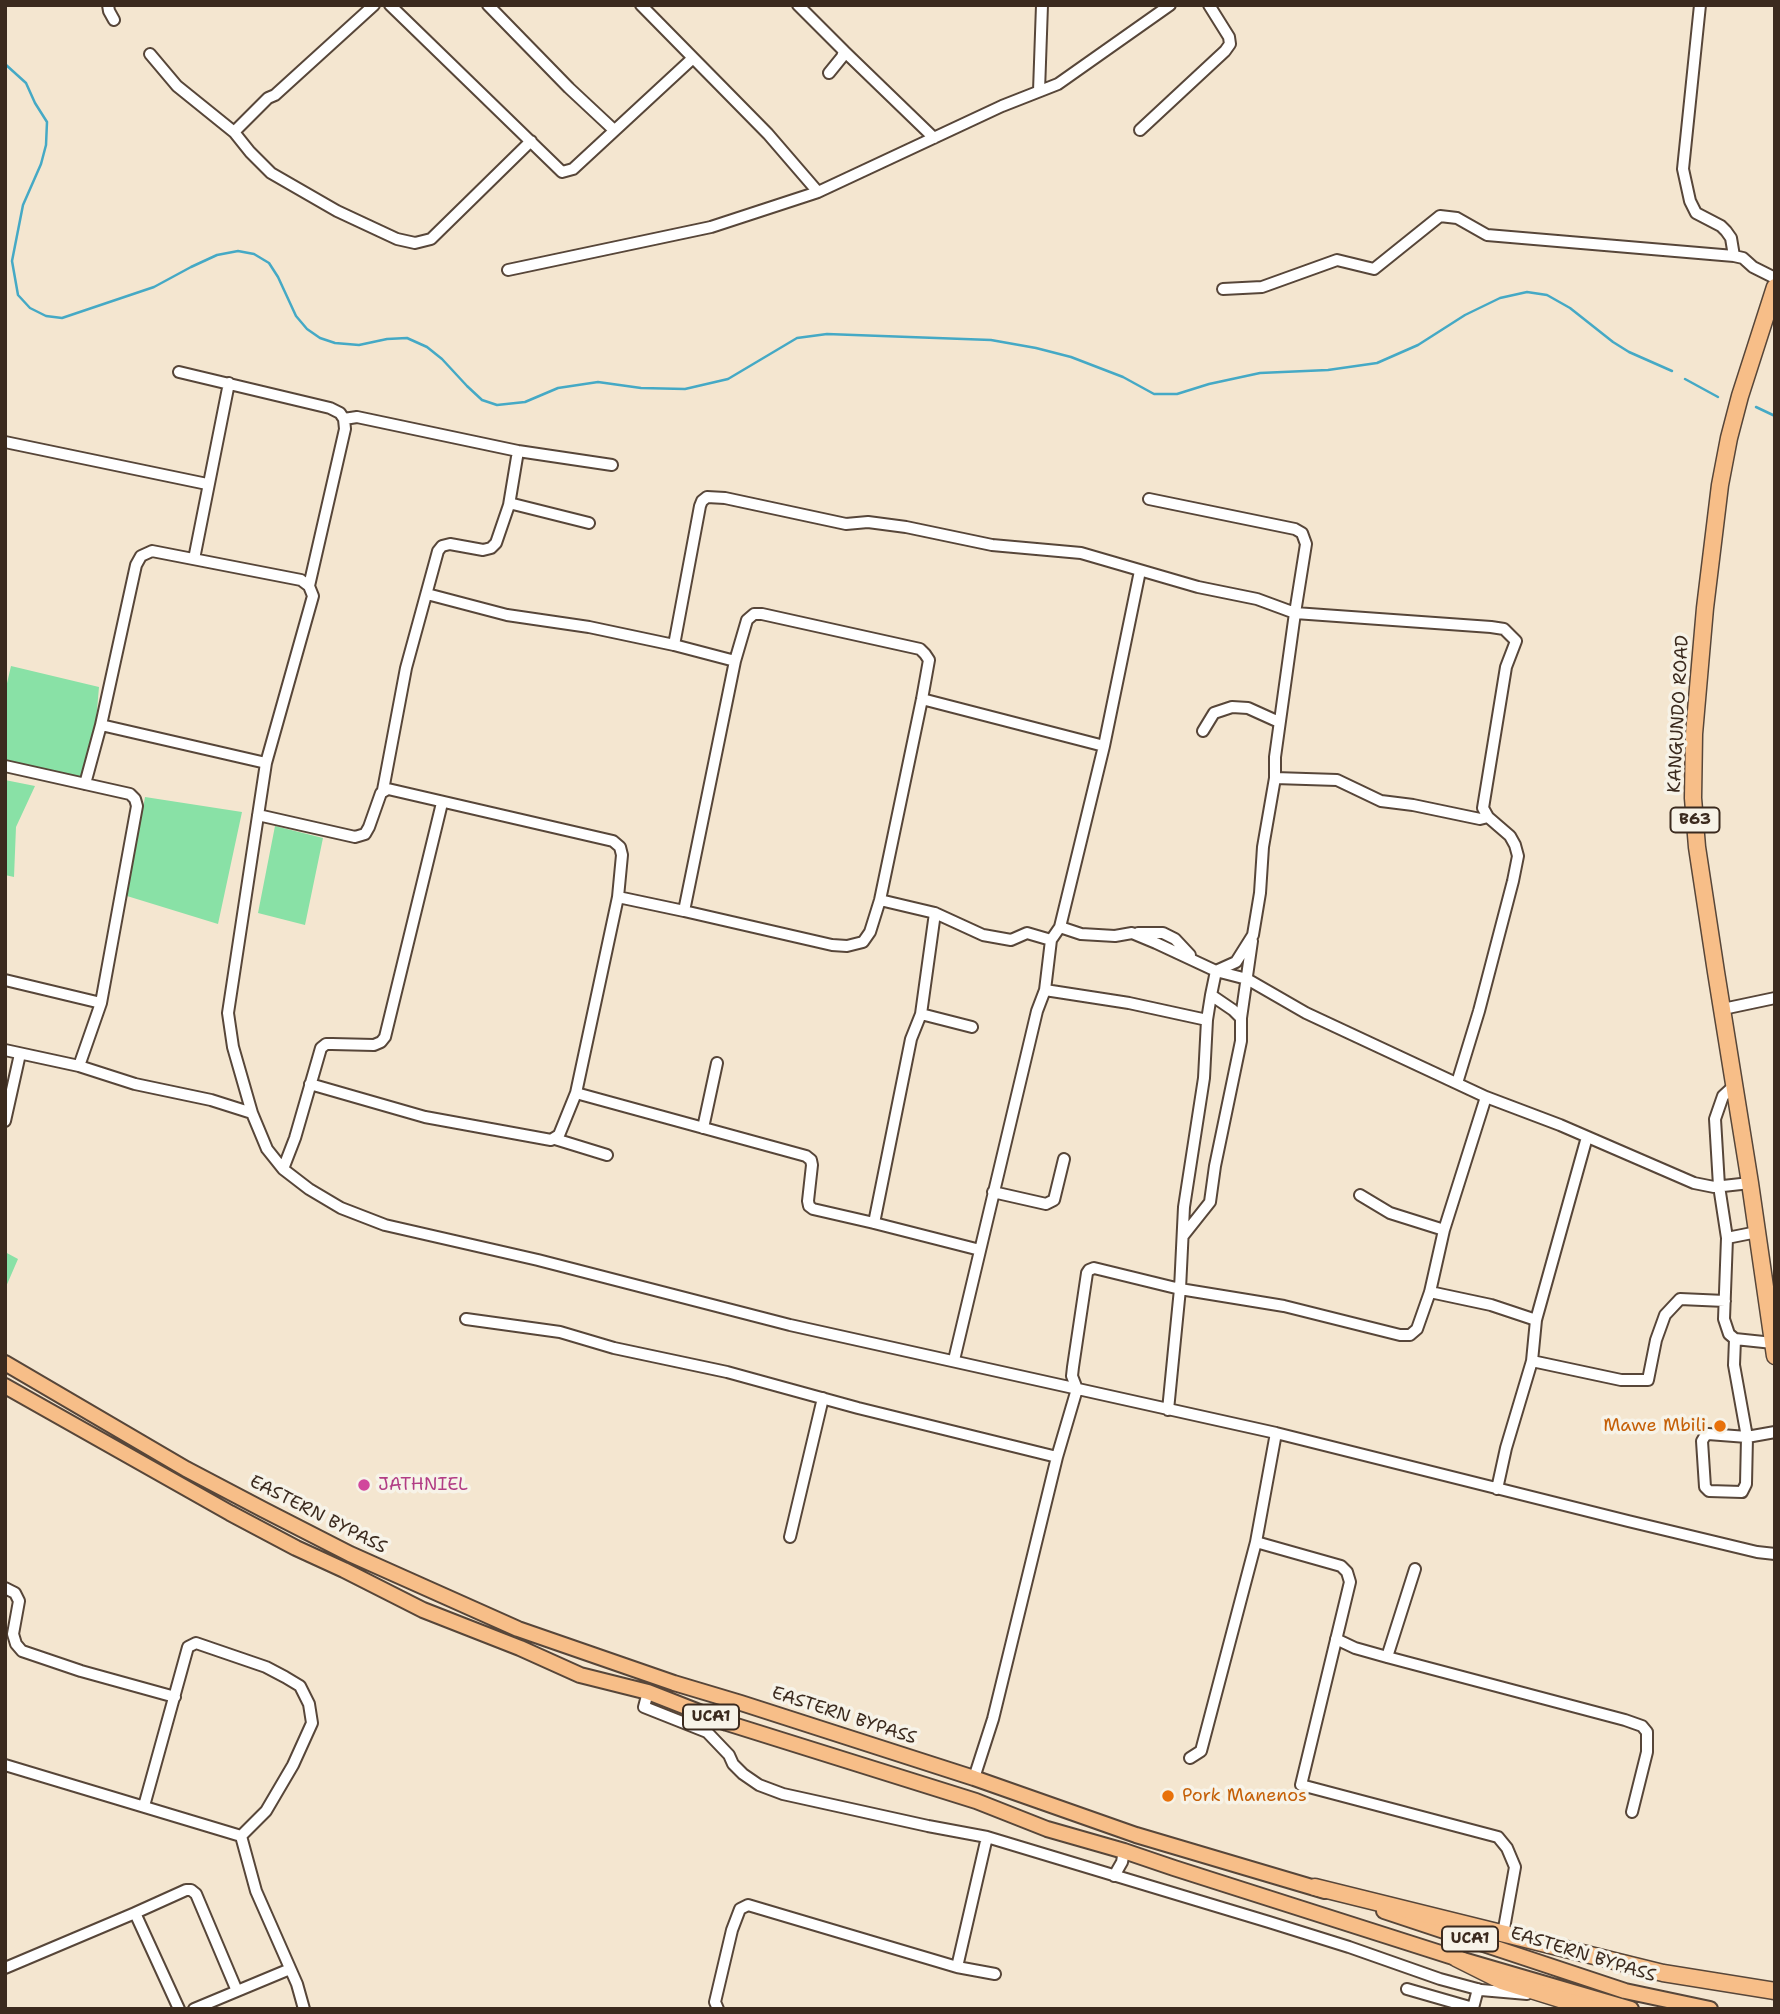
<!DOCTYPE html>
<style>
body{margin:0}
#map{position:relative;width:1780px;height:2014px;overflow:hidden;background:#f4e6d0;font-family:"Shantell Sans",sans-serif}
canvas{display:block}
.frame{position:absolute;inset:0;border:7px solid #3b2a1e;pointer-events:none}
</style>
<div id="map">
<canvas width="1780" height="2014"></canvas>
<div class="frame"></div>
</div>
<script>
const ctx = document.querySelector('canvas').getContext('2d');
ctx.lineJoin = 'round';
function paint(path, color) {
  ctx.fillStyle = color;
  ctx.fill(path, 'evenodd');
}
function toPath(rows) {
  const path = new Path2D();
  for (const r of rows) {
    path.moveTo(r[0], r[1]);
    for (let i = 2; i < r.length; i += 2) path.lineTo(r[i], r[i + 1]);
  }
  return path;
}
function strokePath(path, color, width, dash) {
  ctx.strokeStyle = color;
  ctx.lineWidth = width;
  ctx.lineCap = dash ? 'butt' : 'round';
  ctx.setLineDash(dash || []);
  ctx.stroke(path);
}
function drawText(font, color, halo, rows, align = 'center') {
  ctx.font = font + ' "Shantell Sans",sans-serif';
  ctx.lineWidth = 7;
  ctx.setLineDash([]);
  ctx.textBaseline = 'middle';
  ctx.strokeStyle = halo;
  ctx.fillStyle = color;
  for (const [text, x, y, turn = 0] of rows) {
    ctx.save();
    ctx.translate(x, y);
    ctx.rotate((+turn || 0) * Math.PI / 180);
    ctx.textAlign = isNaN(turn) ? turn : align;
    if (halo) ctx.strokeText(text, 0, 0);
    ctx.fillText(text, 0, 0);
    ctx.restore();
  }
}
const green = toPath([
 [11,666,99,687,95,734,82,780,5,760,5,692],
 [5,780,35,786,16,827,14,877,5,875],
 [145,797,242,812,218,924,127,896],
 [275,826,323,838,305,925,258,913],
 [5,1252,18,1259,5,1289]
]);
const stream = toPath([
 [5,64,26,83,35,103,47,122,46,145,41,164,23,205,12,261,18,295,30,308,46,316,62,318,154,287,191,267,217,255,238,251,254,254,269,263,278,277,296,316,307,329,320,338,335,343,359,345,387,339,407,338,427,347,442,359,467,386,482,400,497,405,525,402,558,388,598,382,641,388,685,389,728,379,797,338,827,334,991,340,1036,348,1071,357,1123,377,1154,394,1177,394,1209,384,1260,373,1328,370,1377,363,1418,345,1465,315,1500,298,1527,292,1547,295,1570,308,1613,342,1629,352,1672,371],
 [1685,379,1718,397],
 [1756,407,1775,416]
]);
const minor = toPath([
 [108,5,109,11,114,20],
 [390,5,562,172,573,169,693,58],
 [488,5,569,88,614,130],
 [641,5,768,134,818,192],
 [798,5,844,51,842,57,829,73],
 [1700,5,1683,169,1690,201,1696,213,1721,226,1726,231,1731,238,1734,256,1743,258,1753,267,1775,278],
 [844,51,934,138],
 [150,54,177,86,234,132,250,152,271,173,337,211,397,239,415,243,431,239,531,141],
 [1039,91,1042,5],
 [1140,130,1225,51,1230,44,1229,37,1209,5],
 [234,132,268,98,275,95,374,5],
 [508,270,711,227,818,192,1002,106,1058,84,1170,5],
 [1223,289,1262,287,1337,260,1374,269,1440,216,1457,218,1487,235,1734,256],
 [179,372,330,408,340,413,344,419,345,429,309,586],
 [344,419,357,417,518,451,612,465],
 [5,442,207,484],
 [1149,499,1295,529,1302,533,1306,544,1295,613,1491,627,1504,629,1516,641,1506,667,1483,808,1488,817,1510,836,1515,845,1518,856,1513,881,1479,1011,1457,1083],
 [509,505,518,451],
 [194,559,229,383],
 [427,594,507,615,589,627,674,645,735,661],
 [674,645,700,506,702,501,707,497,725,498,846,524,868,522,906,527,992,545,1081,553,1198,587,1257,599,1295,613,1275,757,1275,778,1263,847,1260,893,1253,935,1236,962,1216,971,1211,995,1207,1020,1204,1078,1184,1207,1180,1289,1168,1410],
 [922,699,1104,746],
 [101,725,136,565,141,556,152,551,301,580,309,586,313,596,266,763],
 [1203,731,1214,713,1232,707,1248,708,1279,722],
 [5,766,130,794,135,799,137,806,101,1003],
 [1275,778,1337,780,1381,801,1413,805,1480,819,1488,817],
 [85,784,101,725,266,763,228,1013,233,1047,252,1113,267,1149,283,1169,309,1189,341,1208,385,1225,538,1260,790,1325,1276,1433,1628,1521,1757,1552,1775,1554],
 [383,790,406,668,438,551,442,546,450,544,483,550,491,548,496,543,509,505,513,504,589,523],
 [258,815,355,837,365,834,369,827,381,793,388,789,613,841,620,847,622,855,618,897,684,911,735,661,747,620,754,614,762,614,920,649,925,654,929,660,922,699,880,900,870,932,863,942,847,946,832,945,684,911],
 [618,897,576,1093,806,1156,811,1160,812,1165,808,1201,809,1206,813,1209,874,1223,980,1250],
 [880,900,935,913,983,935,1011,940,1027,933,1051,940,1060,927,1104,746,1140,571],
 [1060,927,1081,934,1115,936,1132,933,1156,943,1216,971,1247,979,1306,1013,1486,1097],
 [1138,933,1163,933,1175,939,1190,955],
 [5,980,101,1003,79,1066],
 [1045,990,1129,1003,1207,1020],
 [1723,1009,1775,998],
 [921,1014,972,1027],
 [1241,1018,1252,941],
 [5,1050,79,1066,135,1084,211,1100,252,1113],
 [310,1084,425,1117,551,1140,559,1135,576,1093],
 [1735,1085,1723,1096,1715,1119,1719,1186,1727,1238,1724,1319,1729,1334,1735,1339,1773,1343],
 [5,1121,20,1054],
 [703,1128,717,1063],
 [555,1139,607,1155],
 [283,1169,295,1138,321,1048,326,1044,332,1044,374,1045,381,1042,385,1037,442,803],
 [993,1192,1046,1204,1054,1200,1064,1159],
 [1360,1195,1390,1213,1444,1230],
 [874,1223,911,1039,921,1014,935,913],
 [1183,1236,1210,1202,1215,1166,1241,1041,1241,1018,1233,1010,1211,995],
 [1727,1238,1757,1232],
 [1430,1292,1491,1305,1536,1320,1587,1137],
 [466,1319,560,1332,614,1348,727,1372,858,1408,1057,1457],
 [1735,1339,1734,1365,1747,1437,1746,1484,1742,1492,1709,1491,1705,1487,1702,1441,1705,1436,1708,1434,1747,1437,1775,1432],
 [954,1360,1037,1011,1045,990,1051,940],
 [1532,1361,1621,1380,1648,1380,1656,1340,1665,1315,1680,1299,1725,1301],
 [1276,1433,1256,1542,1341,1566,1347,1572,1350,1582,1301,1785,1498,1837,1507,1848,1515,1867,1503,1934],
 [1497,1489,1506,1448,1532,1361,1536,1320],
 [790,1537,823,1398],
 [5,1588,15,1593,19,1601,13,1634,16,1644,22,1651,81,1671,175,1697],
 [1336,1639,1355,1648,1387,1657,1625,1720,1642,1726,1647,1732,1647,1752,1632,1812],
 [1387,1657,1415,1569],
 [648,1692,644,1707,707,1732,729,1755,733,1764,743,1774,759,1785,783,1794,928,1826,987,1837,1269,1922,1349,1947,1440,1979,1481,1990,1527,1994],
 [1190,1758,1201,1751,1256,1542],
 [5,1765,241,1836],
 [974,1778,993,1719,1057,1457,1077,1389,1072,1376,1073,1367,1087,1273,1089,1270,1094,1268,1180,1289,1284,1306,1400,1335,1410,1335,1417,1329,1430,1292,1444,1230,1486,1097,1560,1125,1694,1183,1714,1187,1750,1183],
 [144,1806,188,1647,196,1643,266,1667,285,1677,300,1686,309,1704,312,1723,293,1765,266,1811,241,1836],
 [241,1836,256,1891,297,1984,304,2009],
 [1114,1876,1122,1862,1124,1851],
 [135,1913,186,1890,191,1890,196,1894,237,1991],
 [957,1967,995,1974],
 [5,1968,135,1913,179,2009],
 [1407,1989,1473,2008,1478,1989],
 [194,2009,290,1969],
 [718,2009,715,2002,732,1930,740,1909,748,1905,957,1967,987,1837]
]);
const major = toPath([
 [5,1363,186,1469,264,1510,350,1554,518,1629,674,1683,741,1703,974,1778,1136,1835,1325,1891],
 [5,1386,230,1513,296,1548,344,1570,423,1610,520,1648,580,1675,648,1692,727,1723,976,1801,1047,1829,1124,1851,1174,1868,1456,1958,1631,2009],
 [1384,1911,1625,1991,1710,2009]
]);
const highway = toPath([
 [1775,287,1740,396,1729,438,1720,485,1705,608,1694,734,1693,798,1697,847,1716,972,1750,1183,1775,1356],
 [1315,1887,1663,1973,1775,1991],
 [1456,1958,1502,1981,1592,2009]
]);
const markers = [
 [1720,1426,7,"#e8710a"],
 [364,1485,7,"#d1479c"],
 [1168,1796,7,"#e8710a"]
];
const shields = [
 [1695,820,49],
 [711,1717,56],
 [1470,1939,56]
];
const shieldNames = [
 ["B63",1695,820],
 ["UCA1",711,1717],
 ["UCA1",1470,1939]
];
const streetNames = [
 ["KANGUNDO ROAD",1679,714,-87],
 ["EASTERN BYPASS",318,1515,27],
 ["EASTERN BYPASS",844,1716,18],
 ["EASTERN BYPASS",1583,1955,17]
];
const foodNames = [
 ["Mawe Mbili",1706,1426],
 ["Pork Manenos",1182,1796,"left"]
];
const hotelNames = [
 ["JATHNIEL",378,1485]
];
paint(green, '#89e1a6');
strokePath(stream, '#45a9c5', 2.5);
strokePath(minor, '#574639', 14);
strokePath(major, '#574639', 18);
strokePath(highway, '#574639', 19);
strokePath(minor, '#fff', 10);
strokePath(major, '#f7be88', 14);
strokePath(highway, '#f7be88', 16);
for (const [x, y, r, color] of markers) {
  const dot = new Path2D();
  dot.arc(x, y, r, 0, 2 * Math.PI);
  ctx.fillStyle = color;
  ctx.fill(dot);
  strokePath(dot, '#f7f3e8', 2.5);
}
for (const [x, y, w] of shields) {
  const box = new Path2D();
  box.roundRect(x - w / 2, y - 12.5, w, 25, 5);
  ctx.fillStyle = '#f7f3e8';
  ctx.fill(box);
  strokePath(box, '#3b2a1e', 2);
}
drawText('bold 16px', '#3b2a1e', null, shieldNames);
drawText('18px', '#3b2a1e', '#f7f3e8', streetNames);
drawText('18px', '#c56008', '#f7f3e8', foodNames, 'right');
drawText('18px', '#b23c85', '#f7f3e8', hotelNames, 'left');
</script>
